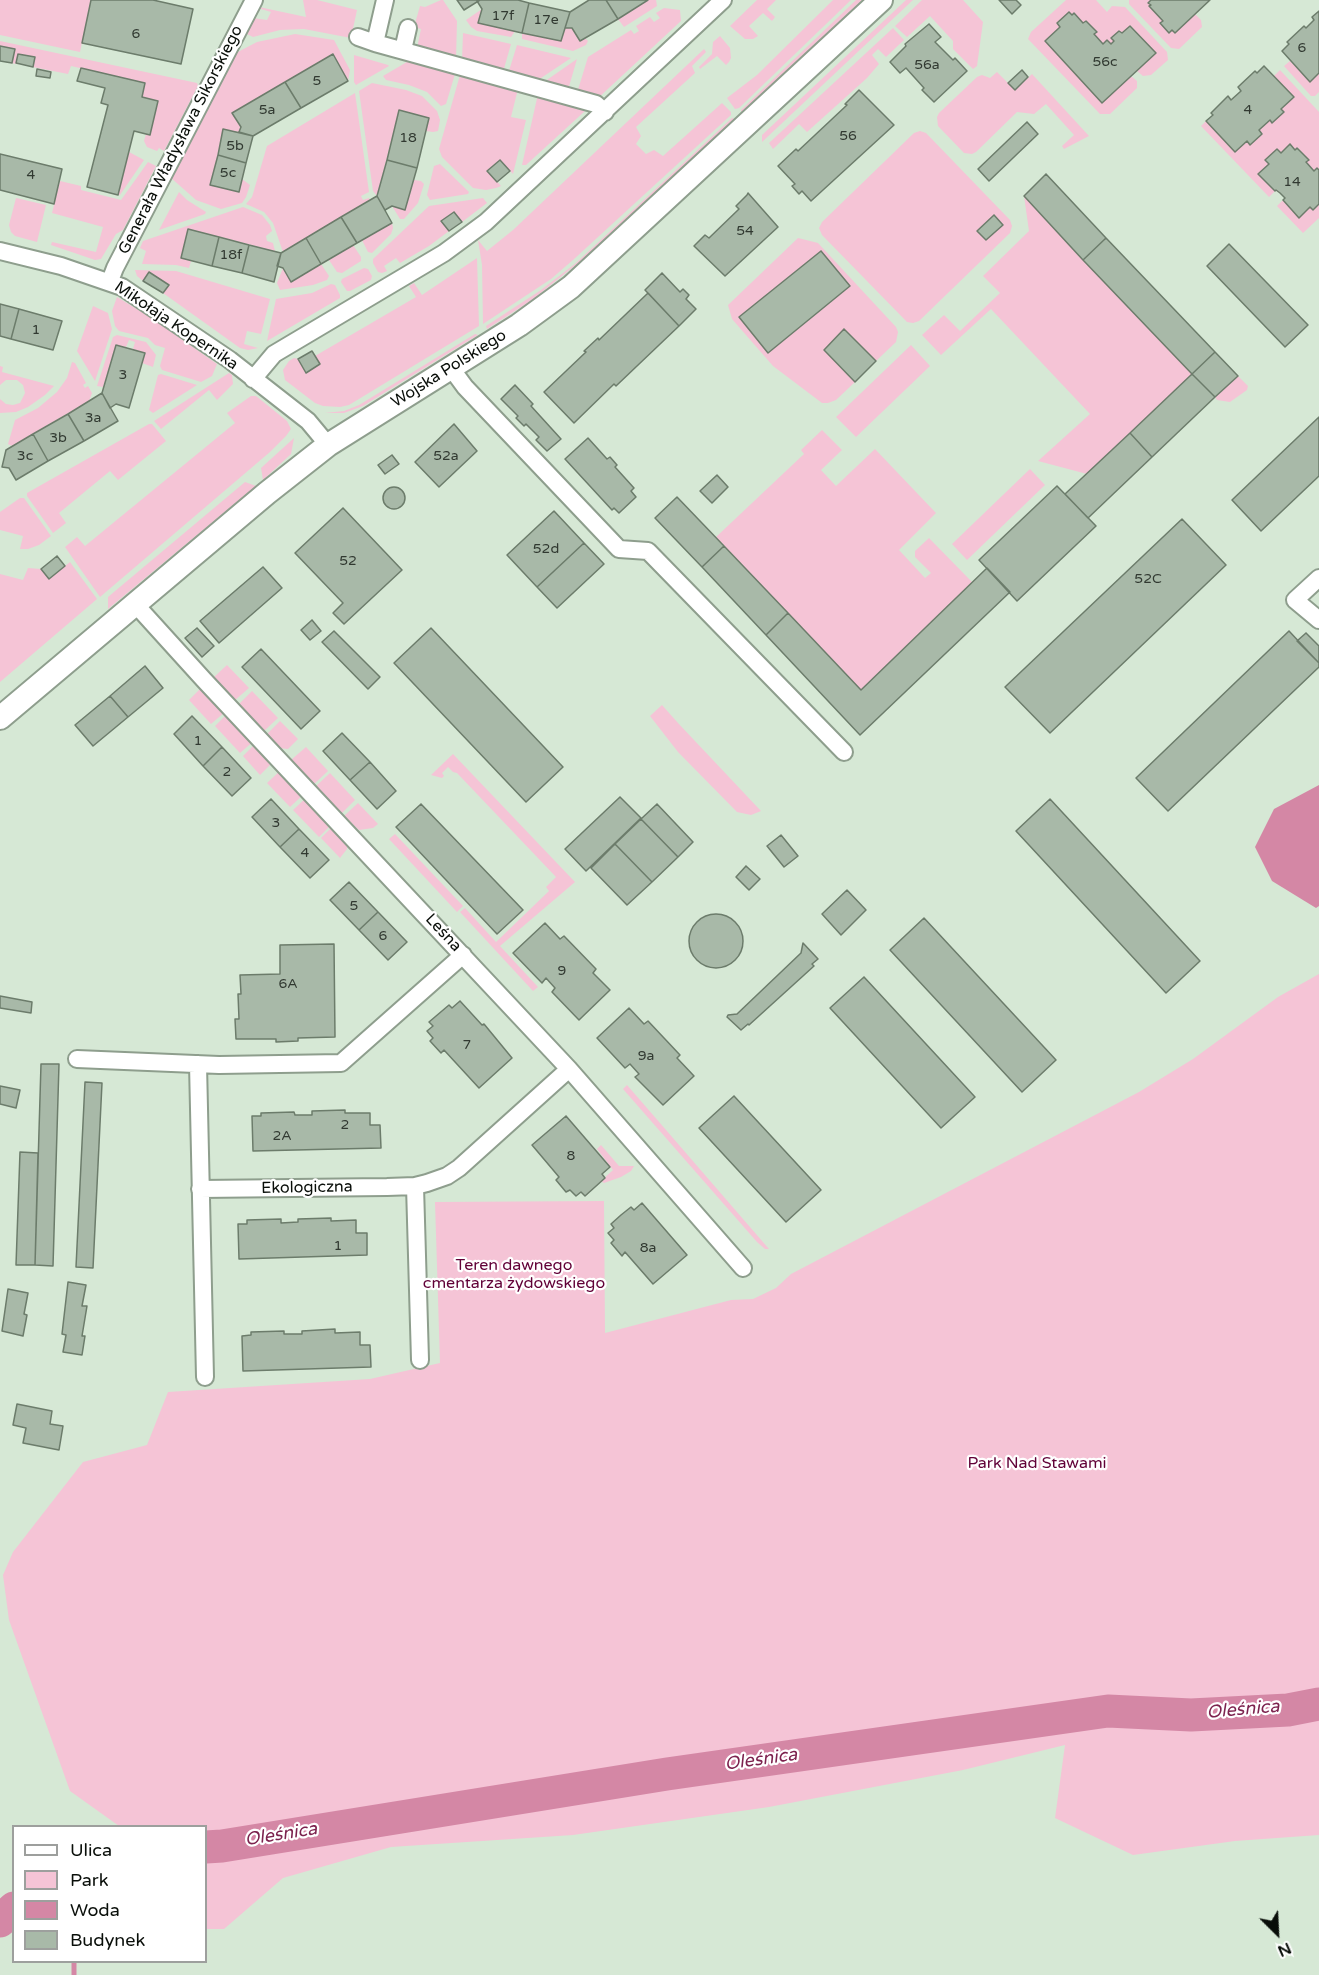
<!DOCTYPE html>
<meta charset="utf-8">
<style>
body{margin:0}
#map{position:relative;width:1319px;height:1975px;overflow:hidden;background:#d6e8d5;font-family:"Varela Round",sans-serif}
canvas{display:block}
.legend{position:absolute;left:12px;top:1825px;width:195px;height:138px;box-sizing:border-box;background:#fff;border:2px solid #9d9f9d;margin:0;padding:8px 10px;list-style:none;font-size:18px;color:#090e09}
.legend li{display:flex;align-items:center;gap:12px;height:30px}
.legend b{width:30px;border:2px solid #9d9f9d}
.north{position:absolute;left:1247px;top:1903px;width:60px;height:60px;-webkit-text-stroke:4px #fff;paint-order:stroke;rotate:156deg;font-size:16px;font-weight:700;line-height:24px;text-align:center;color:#090e09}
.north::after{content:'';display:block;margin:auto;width:21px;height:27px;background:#090e09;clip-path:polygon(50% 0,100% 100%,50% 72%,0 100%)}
</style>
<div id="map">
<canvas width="1319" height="1975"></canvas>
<ul class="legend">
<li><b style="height:8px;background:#fff"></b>Ulica</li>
<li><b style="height:16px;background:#f5c4d6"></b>Park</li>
<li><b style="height:16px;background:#d487a5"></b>Woda</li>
<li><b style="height:16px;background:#a8b9a8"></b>Budynek</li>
</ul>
<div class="north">N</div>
</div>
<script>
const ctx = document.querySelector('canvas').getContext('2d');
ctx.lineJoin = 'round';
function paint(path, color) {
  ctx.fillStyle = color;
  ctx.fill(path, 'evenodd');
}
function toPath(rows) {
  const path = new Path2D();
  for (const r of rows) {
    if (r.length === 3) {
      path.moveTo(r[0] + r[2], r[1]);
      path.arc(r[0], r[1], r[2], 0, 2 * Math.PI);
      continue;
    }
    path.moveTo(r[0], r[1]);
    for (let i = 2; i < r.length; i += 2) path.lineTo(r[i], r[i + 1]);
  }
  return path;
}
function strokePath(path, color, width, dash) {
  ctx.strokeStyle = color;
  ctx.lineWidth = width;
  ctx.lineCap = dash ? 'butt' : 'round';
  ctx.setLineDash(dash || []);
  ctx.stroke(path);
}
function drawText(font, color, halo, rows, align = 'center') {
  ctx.font = font + ' "Varela Round",sans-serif';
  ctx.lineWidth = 4.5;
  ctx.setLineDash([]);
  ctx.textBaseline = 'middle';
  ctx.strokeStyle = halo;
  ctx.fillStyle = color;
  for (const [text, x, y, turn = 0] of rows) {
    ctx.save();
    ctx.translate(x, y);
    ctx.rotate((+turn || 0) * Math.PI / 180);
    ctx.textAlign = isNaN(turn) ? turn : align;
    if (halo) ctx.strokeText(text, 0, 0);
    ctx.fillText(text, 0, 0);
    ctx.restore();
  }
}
const green = toPath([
 [0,0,91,0,80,52,0,35],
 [303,0,317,0,357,10,351,38,304,29,280,30,253,37,245,33,253,18,267,20,271,12,258,8,259,7,306,17],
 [441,0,443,0,457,21,456,59,417,48,421,29,414,27,420,6,425,7],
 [648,0,656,0,657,6,624,27,618,19],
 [757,0,776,0,767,9,775,17,772,21,763,13,749,26,758,36,753,39,745,39,730,26],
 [833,0,851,0,739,108,735,109,727,98,757,75],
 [856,0,862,0,742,113,741,110],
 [906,0,913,0,762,142,762,135],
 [922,0,963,0,983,22,977,66,973,69,953,49,953,41,930,16,907,37,895,26],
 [1066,0,1096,0,1107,12,1112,6,1125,7,1167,52,1168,60,1151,75,1143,76,1137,71,1156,53,1131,26,1122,33,1119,31,1112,38,1114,41,1111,44,1107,40,1103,44,1094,34,1097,32,1086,21,1083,23,1074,13,1072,15,1069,12,1060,27,1045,41,1102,103,1131,76,1137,81,1137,88,1110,114,1100,114,1028,39,1031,32],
 [1129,0,1151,0,1149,3,1163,21,1161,24,1169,33,1172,30,1175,33,1195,14,1201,20,1202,27,1179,49,1171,48,1129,4],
 [664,8,680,10,681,21,596,100,577,93,588,57,631,30,634,34,639,31,636,26,650,17,654,22,660,18,656,13],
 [482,9,478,23,515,31,511,37,477,31,471,27,466,20],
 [565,28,572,28,579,41,585,38,588,41,586,45,573,51,522,39,522,33,561,41],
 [893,28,904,40,886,57,878,49,872,55,879,64,867,78,807,132,799,124,773,149,769,143],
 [463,33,511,44,503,72,462,61],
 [295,34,334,40,350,70,348,81,333,54,232,113,241,127,239,132,224,130,242,179,250,185,246,197,242,203,221,209,196,200,170,177,234,54,257,42],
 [720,36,730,48,731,58,729,62,726,65,717,56,700,69,699,67,712,54,713,42],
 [0,41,197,83,198,86,164,151,159,148,157,151,147,147,144,141,146,134,150,134,158,101,142,97,145,83,71,66,68,74,33,67,35,57,19,54,16,64,12,63,15,49,0,46],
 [517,45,571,58,535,82,508,74],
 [704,49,706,52,692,66,695,73,636,127,641,136,636,144,646,154,654,150,663,156,722,103,731,112,731,115,573,260,551,279,483,324,482,265,478,240,487,251,513,230],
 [354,55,388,65,389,66,356,85,354,82],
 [412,59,453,70,455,74,446,104,441,106,427,92,409,85,386,80,383,76],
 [577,59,568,90,541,84],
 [1290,61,1310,82,1319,73,1319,92,1315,96,1311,96,1284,66],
 [1280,70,1319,112,1319,170,1314,171,1306,162,1308,159,1298,148,1295,150,1290,144,1281,153,1277,149,1269,164,1258,174,1275,191,1269,197,1201,126,1206,121,1235,152,1247,141,1250,144,1259,130,1270,120,1272,122,1284,112,1281,109,1294,97,1274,76],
 [997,72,1015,90,1032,74,1089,136,1064,149,1062,146,1074,135,1046,104,1034,114,1017,112,976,152,972,154,964,153,938,126,937,117,939,113,977,77,982,75,990,78],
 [460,75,518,89,511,117,526,120,513,174,500,160,488,171,501,186,496,188,486,190,473,188,442,157,439,149],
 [372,83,406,90,422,96,437,111,440,120,438,131,433,132,426,131,429,118,399,111,377,196,373,191,359,91],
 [355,93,369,192,361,196,363,200,369,198,370,200,283,252,273,223,264,212,246,204,252,197,267,146],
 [538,94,582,108,585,111,526,165,522,165],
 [732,118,735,119,597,248,532,300,487,329,486,326,541,290,576,263],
 [920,131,926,133,1010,220,1012,226,1010,233,919,321,913,323,907,322,822,235,819,228,822,222,914,133],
 [129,152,144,160,120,195,118,195],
 [148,162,156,166,123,230,116,234,101,259,95,260,51,245,52,242,96,252,103,227,52,213,60,181,81,186,81,190,121,200],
 [440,164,469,192,468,194,430,200,427,195,434,166],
 [414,180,421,181,424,184,418,203,404,219,400,219,392,206,405,209],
 [179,192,187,200,206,212,205,214,159,230],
 [1024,196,1192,374,1087,474,1038,461,1090,414,991,309,941,355,922,335,944,315,960,331,1000,293,983,276,1029,231],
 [16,198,46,205,37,242,15,236,11,232,9,225],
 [483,198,487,203,462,222,454,212,441,221,449,231,429,246,400,263,396,258,384,266,387,271,382,273,378,272,373,263,373,259,429,206],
 [1283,200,1299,217,1310,207,1313,210,1319,204,1319,218,1303,233,1277,206],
 [243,207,262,215,270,225,272,231,266,236,267,241,273,243,275,251,189,229,181,258,191,261,189,268,176,265,142,264,146,251,140,248,143,241],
 [392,223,393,228,391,234,372,253,368,252,362,240],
 [798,238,818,243,896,327,898,332,896,342,876,361,845,330,824,350,855,382,836,400,828,403,822,403,773,366,732,319,728,305],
 [353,245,361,257,361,261,342,273,337,272,329,260],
 [477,258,479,326,349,405,340,407,323,406,315,403,285,380,283,370,289,361,294,358,298,359,307,373,320,364,315,356,416,297,409,286,414,283,422,295],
 [321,264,329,276,327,280,313,285,280,290,277,283,283,268,291,281],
 [364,268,368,269,372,276,371,280,350,291,347,291,341,282,342,279],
 [135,270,176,271,270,299,261,334,247,331,244,344,258,348,248,350,240,348,163,293,168,284,150,272,143,281,137,276],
 [331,284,335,285,340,295,340,298,267,341,276,299,312,293],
 [117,297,150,317,217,364,212,376,201,382,162,370,160,366,165,348,155,345,148,338,119,331,115,326,112,311],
 [93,306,108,313,112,329,95,381,77,351],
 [475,334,478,335,363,406,344,413,325,413,344,411,359,405],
 [117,335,146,342,156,355,153,367,142,363,145,353,133,349,135,342,129,340,126,347,116,345,103,387,97,386,113,337],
 [911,345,930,366,856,437,836,417],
 [72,362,75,363,86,383,83,385,85,388,88,386,92,393,89,401,12,446,8,444,15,420,38,408,57,392,67,378],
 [0,366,3,367,2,372,54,386,45,395,28,407,16,412,0,413,0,399,6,404,13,405,20,403,25,393,23,385,17,380,6,380,0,385],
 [229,373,232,375,233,384,217,400,209,390,161,429,154,421],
 [161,374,197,385,153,413,149,410,158,375],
 [1238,376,1248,386,1247,390,1230,402,1217,400,1215,397],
 [251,396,256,396,287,421,291,429,286,436,270,452,100,597,65,547,77,537,85,546,235,423,227,413],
 [149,424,152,424,166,441,118,480,110,471,59,513,66,523,53,533,27,496,27,493],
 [822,430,842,450,821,470,836,486,875,449,936,513,899,550,925,578,931,573,915,557,915,551,929,538,972,582,861,690,716,537,804,454,801,450],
 [294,438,291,454,263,480,261,468],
 [1030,469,1045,485,967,560,952,544],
 [245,482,256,486,108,609,108,597],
 [20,498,24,498,51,536,39,545,28,549,20,549,23,536,0,530,0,512],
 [70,562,97,599,0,682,0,574,23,580,28,568,41,569,49,579],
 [227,665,249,688,234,701,213,678],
 [202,687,225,712,211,724,189,700],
 [252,691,278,718,263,732,238,705],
 [662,705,678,723,761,811,751,815,737,812,678,752,650,716],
 [229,712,255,740,240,753,215,726],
 [280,721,298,739,288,749,279,748,266,735],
 [257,742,271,759,270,765,260,775,243,756],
 [306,747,328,771,313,785,291,760],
 [453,754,575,882,500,946,538,987,533,991,460,912,465,908,496,942,549,891,546,887,556,877,457,773,453,772,448,767,442,773,444,776,442,778,431,775],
 [282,769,305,793,290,807,267,783],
 [330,773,355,800,341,814,315,787],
 [308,796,333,823,319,837,293,810],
 [358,803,378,824,373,828,359,830,344,816],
 [335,824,347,840,347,849,340,858,321,838],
 [395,834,463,906,457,912,389,839],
 [1319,974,1319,1835,1235,1841,1133,1855,1055,1818,1065,1745,963,1770,769,1807,573,1835,391,1847,283,1878,224,1929,206,1929,206,1826,119,1826,70,1791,9,1620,3,1575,13,1552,83,1462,147,1445,168,1392,370,1379,440,1363,435,1202,604,1201,605,1333,731,1300,753,1299,776,1288,791,1274,1139,1092,1193,1059,1278,997],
 [627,1085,660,1123,769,1249,765,1249,757,1242,623,1089],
 [601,1145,619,1166,634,1166,631,1171,621,1177,604,1183,601,1181,613,1170,597,1149]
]);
const water = toPath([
 [1319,785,1319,906,1316,908,1272,881,1255,847,1274,809]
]);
const stream = toPath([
 [74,1975,74,1962]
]);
const river = toPath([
 [206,1847,222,1846,667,1774,1108,1711,1191,1715,1288,1710,1319,1704],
 [0,1921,14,1908]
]);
const building = toPath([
 [91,0,153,0,193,9,181,64,82,43,91,0],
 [457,0,480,0,464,10,457,0],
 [480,0,518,0,529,3,522,33,478,23,482,9,477,1,480,0],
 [589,0,606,0,618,19,580,41,572,28,565,28,570,12,589,0],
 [606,0,648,0,618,19,606,0],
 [999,0,1016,0,1021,5,1012,14,999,0],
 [1151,0,1210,0,1175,33,1172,30,1169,33,1160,23,1163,21,1149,6,1151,5,1148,3,1151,0],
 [529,3,570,12,561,41,522,33,529,3],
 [1319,11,1319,73,1310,82,1282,51,1289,44,1287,42,1304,26,1306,28,1314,20,1312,17,1319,11],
 [1069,12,1072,15,1074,13,1083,23,1086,21,1097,32,1094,34,1103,44,1107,40,1111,44,1114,41,1111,38,1119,31,1122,33,1130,26,1156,53,1102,103,1045,41,1060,27,1057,23,1069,12],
 [929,24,941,37,935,42,953,60,955,58,967,71,934,102,922,90,924,88,906,68,900,73,890,62,906,46,905,44,929,24],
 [0,46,15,49,12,63,0,61,0,46],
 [18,54,35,57,33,67,16,63,18,54],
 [333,54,348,81,301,108,285,82,333,54],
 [1264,66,1294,97,1281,109,1284,112,1272,123,1270,120,1259,130,1262,134,1250,145,1247,141,1235,152,1206,121,1213,115,1211,113,1228,96,1231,100,1241,91,1238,87,1255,71,1257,73,1264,66],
 [81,68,145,83,142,97,158,101,150,135,134,131,118,195,87,187,108,105,101,103,105,88,77,81,81,68],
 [37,69,51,72,50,78,36,76,37,69],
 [1022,70,1028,77,1015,90,1008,83,1022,70],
 [285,82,301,108,253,136,239,132,241,127,232,113,285,82],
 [859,90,894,125,811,201,802,191,799,194,792,186,795,184,778,166,796,149,798,151,847,105,845,104,859,90],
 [399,110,429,118,417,168,387,160,399,110],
 [1027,122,1038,134,989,181,978,169,1027,122],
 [223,129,253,136,246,163,218,155,223,129],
 [1290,144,1295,150,1297,148,1309,160,1306,162,1314,171,1317,168,1319,170,1319,204,1313,210,1310,207,1299,218,1283,200,1285,198,1280,193,1276,190,1275,191,1258,174,1269,164,1265,160,1277,149,1281,153,1290,144],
 [0,154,62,169,54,204,0,190,0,154],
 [218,155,246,163,239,192,210,185,218,155],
 [387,160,417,168,405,210,392,206,385,210,377,196,387,160],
 [500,160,510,171,497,182,487,171,500,160],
 [1046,174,1106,238,1083,260,1024,196,1046,174],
 [748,193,778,227,725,276,694,246,705,235,709,238,739,209,736,206,747,195,748,193],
 [377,196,392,223,357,243,341,217,377,196],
 [454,212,462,222,449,231,441,221,454,212],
 [994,215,1003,225,986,240,977,231,994,215],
 [341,217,357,243,321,264,306,238,341,217],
 [188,229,219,237,212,266,181,258,188,229],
 [219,237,249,245,242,273,212,266,219,237],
 [306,238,321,264,291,282,283,268,277,266,281,253,306,238],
 [1106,238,1215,352,1192,374,1083,260,1106,238],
 [1229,244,1308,325,1285,347,1207,266,1229,244],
 [249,245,281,253,274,282,242,273,249,245],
 [821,251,850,286,768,353,739,317,821,251],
 [149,272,169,285,163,293,143,281,149,272],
 [662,273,680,292,683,289,689,295,686,299,696,309,679,326,645,290,662,273],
 [648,293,679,326,616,386,614,384,574,423,544,392,586,352,584,351,598,338,599,340,648,293],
 [0,304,19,309,11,339,0,336,0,304],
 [19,309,62,321,53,350,11,339,19,309],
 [844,329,876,361,855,382,824,350,844,329],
 [116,345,145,353,129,408,116,404,110,408,102,393,116,345],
 [312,351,320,364,306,373,298,359,312,351],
 [1215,352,1238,376,1215,397,1192,374,1215,352],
 [1192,374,1215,397,1152,457,1130,433,1192,374],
 [515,385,533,404,531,406,561,439,547,451,536,440,539,437,526,424,524,426,516,418,518,416,501,399,515,385],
 [102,393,118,421,84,441,68,414,102,393],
 [68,414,84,441,48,461,33,434,68,414],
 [1319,417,1319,476,1261,531,1232,500,1319,417],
 [454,424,477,451,439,487,415,462,454,424],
 [1130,433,1152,457,1088,518,1065,494,1130,433],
 [33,434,48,461,16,480,9,468,2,467,6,450,33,434],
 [588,438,607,459,610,457,617,465,615,467,634,488,631,491,636,497,619,513,614,508,612,510,565,459,588,438],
 [392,455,399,464,385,474,378,465,392,455],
 [717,475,728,487,712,503,700,491,717,475],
 [1057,486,1096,526,1017,601,979,560,1057,486],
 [394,498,11],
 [677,497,724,546,702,567,655,518,677,497],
 [343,508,402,570,344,624,333,613,343,603,295,553,343,508],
 [554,511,584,543,537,587,507,555,554,511],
 [1182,519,1226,565,1050,733,1005,687,1182,519],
 [584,543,604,564,557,608,537,587,584,543],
 [724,546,788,613,766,635,702,567,724,546],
 [57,556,65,566,49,579,41,569,57,556],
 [263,567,282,588,219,643,200,621,263,567],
 [987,568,1010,592,860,735,766,635,788,613,861,690,987,568],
 [312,620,321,631,310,640,301,630,312,620],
 [197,628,214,646,202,657,185,638,197,628],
 [431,628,563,767,526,802,394,663,431,628],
 [334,631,380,677,368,689,322,642,334,631],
 [1289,631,1319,663,1319,667,1168,811,1136,778,1289,631],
 [1306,633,1319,646,1319,663,1297,641,1306,633],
 [261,649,320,711,301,729,242,667,261,649],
 [145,666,163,688,128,717,110,696,145,666],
 [110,696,128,717,93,746,75,725,110,696],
 [192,716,222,747,203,766,174,734,192,716],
 [342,733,370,762,350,780,323,751,342,733],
 [222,747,251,778,232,796,203,766,222,747],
 [370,762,396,791,377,809,350,780,370,762],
 [620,797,641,818,586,871,565,849,620,797],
 [271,799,299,829,280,847,252,817,271,799],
 [1050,799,1200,961,1166,993,1016,831,1050,799],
 [421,804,523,910,497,934,396,827,421,804],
 [657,804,693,842,678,857,641,819,657,804],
 [641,819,678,857,652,882,615,844,641,819],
 [299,829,329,860,310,878,280,847,299,829],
 [781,835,798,856,784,867,767,846,781,835],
 [615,844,652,882,627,905,591,868,615,844],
 [746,866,760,879,749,890,736,877,746,866],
 [349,882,378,912,359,930,330,900,349,882],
 [847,890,866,910,841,935,822,914,847,890],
 [378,912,407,942,388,960,359,930,378,912],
 [716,941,27],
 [924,918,1056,1060,1022,1092,890,950,924,918],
 [545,923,560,939,564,936,596,969,593,973,610,990,579,1020,552,992,555,988,546,978,542,983,513,953,545,923],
 [803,943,818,959,812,964,814,966,749,1025,748,1024,741,1030,727,1017,728,1015,737,1014,801,953,803,943],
 [334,944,335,1037,298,1038,298,1041,276,1042,276,1039,236,1039,235,1019,239,1019,238,994,241,994,240,975,280,974,280,945,334,944],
 [864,977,975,1097,941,1128,830,1008,864,977],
 [0,996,32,1002,31,1013,0,1008,0,996],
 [460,1001,482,1025,484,1024,512,1058,479,1088,444,1050,441,1053,430,1041,433,1038,427,1031,433,1026,429,1022,449,1005,452,1008,460,1001],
 [629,1008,644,1024,648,1021,680,1055,677,1058,694,1076,663,1105,635,1077,639,1074,630,1064,625,1068,597,1038,629,1008],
 [41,1064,59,1064,53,1266,35,1265,41,1064],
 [85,1082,102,1083,93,1268,76,1267,85,1082],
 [0,1086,20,1090,16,1108,0,1104,0,1086],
 [734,1096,821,1190,786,1222,699,1128,734,1096],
 [345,1110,345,1113,370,1113,370,1125,380,1125,381,1148,253,1151,252,1116,261,1116,261,1113,294,1112,295,1115,312,1115,312,1111,345,1110],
 [566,1116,610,1167,602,1174,605,1178,585,1196,581,1192,576,1196,570,1190,566,1192,556,1180,559,1177,532,1145,566,1116],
 [20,1152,38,1153,35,1265,16,1265,20,1152],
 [642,1203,687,1255,653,1284,625,1252,622,1256,611,1243,614,1240,608,1233,614,1228,611,1224,621,1215,631,1207,634,1210,642,1203],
 [331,1218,331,1221,356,1220,356,1233,367,1233,367,1255,239,1259,238,1224,247,1224,247,1220,281,1219,281,1223,298,1222,298,1219,331,1218],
 [68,1282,86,1285,82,1306,87,1306,82,1336,85,1336,82,1355,63,1352,66,1335,62,1334,68,1282],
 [8,1289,28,1293,24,1314,27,1315,23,1336,2,1331,8,1289],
 [335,1329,335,1333,360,1332,360,1345,370,1345,371,1367,243,1371,242,1336,251,1335,251,1332,284,1331,284,1334,302,1334,302,1331,335,1329],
 [17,1404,52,1411,50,1424,63,1426,59,1450,23,1443,26,1428,13,1425,17,1404]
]);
const street = toPath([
 [385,0,375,43,596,104,605,112],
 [358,37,375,43],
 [403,50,408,28],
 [0,251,61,266,122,287,230,360,308,421,328,445],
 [110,281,115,268,254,0],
 [451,368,465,387,619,549,648,551,844,752],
 [253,379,274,354,444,253,486,222,723,0],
 [1319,578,1295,600,1319,620],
 [136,605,204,680,569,1069,743,1268],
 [77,1059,219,1065,341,1063,463,955],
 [198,1064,205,1377],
 [415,1186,420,1360],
 [200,1189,387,1187,415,1186,427,1183,447,1176,459,1168,569,1069]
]);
const secondary = toPath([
 [0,718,267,493,328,445,519,325,571,287,881,0]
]);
const numberNames = [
 ["17f",503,16],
 ["17e",546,20],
 ["6",136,34],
 ["6",1302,48],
 ["56c",1105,62],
 ["56a",927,65],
 ["5",317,81],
 ["5a",267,110],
 ["4",1248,110],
 ["56",848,136],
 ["18",408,138],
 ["5b",235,146],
 ["5c",228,173],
 ["4",31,175],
 ["14",1292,182],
 ["54",745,231],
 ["18f",231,255],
 ["1",36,330],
 ["3",123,375],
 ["3a",93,418],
 ["3b",58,438],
 ["3c",25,456],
 ["52a",446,456],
 ["52d",546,549],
 ["52",348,561],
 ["52C",1148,579],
 ["1",198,741],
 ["2",227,772],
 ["3",276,823],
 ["4",305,853],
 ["5",354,906],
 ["6",383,936],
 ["9",562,971],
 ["6A",288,984],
 ["7",467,1045],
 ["9a",646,1056],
 ["2",345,1125],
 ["2A",282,1136],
 ["8",571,1156],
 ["1",338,1246],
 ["8a",648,1248]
];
const streetNames = [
 ["Generała Władysława Sikorskiego",181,140,-63],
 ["Mikołaja Kopernika",176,326,34],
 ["Wojska Polskiego",449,369,-32],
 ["Leśna",443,933,47],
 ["Ekologiczna",307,1188,-1]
];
const parkNames = [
 ["Teren dawnego",514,1266],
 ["cmentarza żydowskiego",514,1284],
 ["Park Nad Stawami",1037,1464]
];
const waterNames = [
 ["Oleśnica",1243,1710,-5],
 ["Oleśnica",761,1760,-8],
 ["Oleśnica",281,1835,-9]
];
paint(green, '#f5c4d6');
paint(water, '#d487a5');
strokePath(stream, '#d487a5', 5);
strokePath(river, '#d487a5', 33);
paint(building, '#a8b9a8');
strokePath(building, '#6c7c6b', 1.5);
strokePath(street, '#8e9e8d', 20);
strokePath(secondary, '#8e9e8d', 26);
strokePath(street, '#fff', 16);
strokePath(secondary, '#fff', 22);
drawText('14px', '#313931', null, numberNames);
drawText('16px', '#090e09', '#fff', streetNames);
drawText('16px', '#610137', '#fff', parkNames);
drawText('italic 18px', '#7c224e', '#fff', waterNames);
</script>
